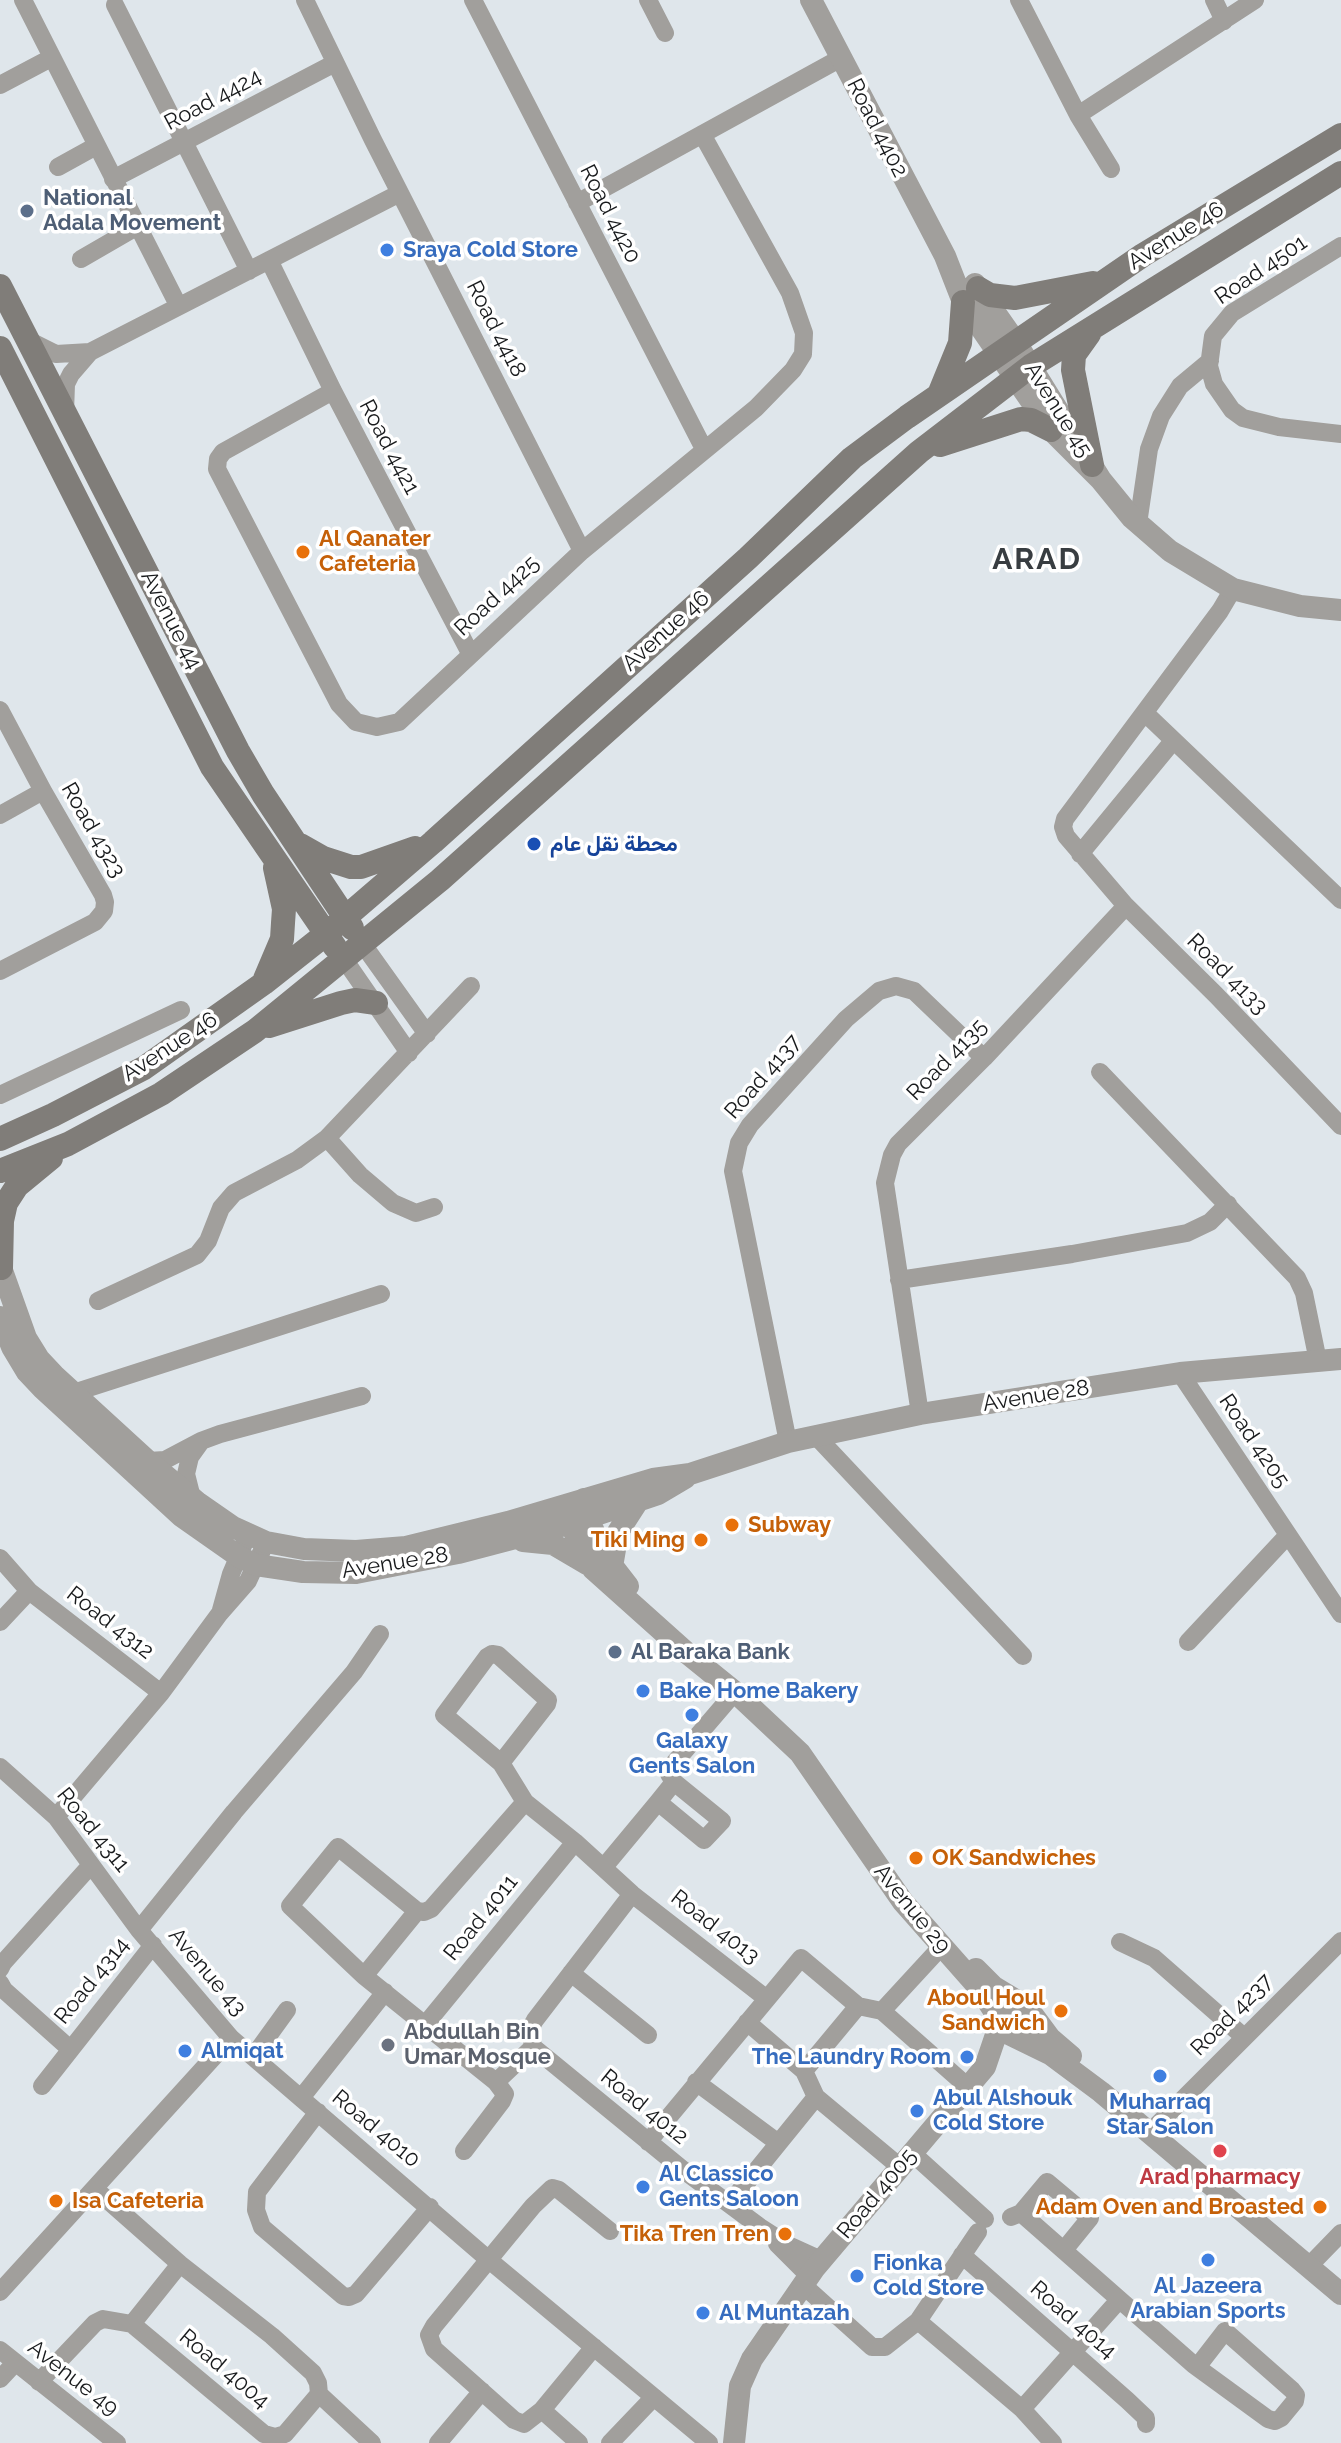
<!DOCTYPE html>
<meta charset="utf-8">
<style>
body{margin:0}
canvas{display:block;background:#dfe6eb}
</style>
<canvas width="1341" height="2443"></canvas>
<script>
const ctx = document.querySelector('canvas').getContext('2d');
ctx.lineJoin = 'round';
function toPath(rows) {
  const path = new Path2D();
  for (const r of rows) {
    path.moveTo(r[0], r[1]);
    for (let i = 2; i < r.length; i += 2) path.lineTo(r[i], r[i + 1]);
  }
  return path;
}
function strokePath(path, color, width, dash) {
  ctx.strokeStyle = color;
  ctx.lineWidth = width;
  ctx.lineCap = dash ? 'butt' : 'round';
  ctx.setLineDash(dash || []);
  ctx.stroke(path);
}
function drawText(font, color, halo, rows, align = 'center') {
  ctx.font = font + ' Raleway,Vazirmatn,sans-serif';
  ctx.lineWidth = 7;
  ctx.setLineDash([]);
  ctx.textBaseline = 'middle';
  ctx.strokeStyle = halo;
  ctx.fillStyle = color;
  for (const [text, x, y, turn = 0] of rows) {
    ctx.save();
    ctx.translate(x, y);
    ctx.rotate((+turn || 0) * Math.PI / 180);
    ctx.textAlign = isNaN(turn) ? turn : align;
    if (halo) ctx.strokeText(text, 0, 0);
    ctx.fillText(text, 0, 0);
    ctx.restore();
  }
}
const minor = toPath([
 [23,0,178,305],
 [305,0,373,140,582,551],
 [473,0,704,449],
 [648,0,665,33],
 [1019,0,1078,115,1111,169],
 [1214,0,1224,21],
 [115,5,249,271],
 [0,85,51,58],
 [1078,115,1255,0],
 [58,167,96,146],
 [113,179,335,63],
 [577,203,841,58],
 [1341,246,1232,313,1213,336,1209,366,1214,384,1232,410,1243,418,1279,427,1341,434],
 [81,259,138,226],
 [269,260,333,391,470,653],
 [28,340,56,354,90,352],
 [333,391,223,452,218,459,217,469,339,704,356,722,377,727,399,722,582,551,756,408,793,370,803,354,804,333,790,293,702,134],
 [65,413,66,384,71,374,90,352,400,193],
 [1138,524,1149,449,1161,416,1180,386,1210,361],
 [1233,589,1220,611,1065,819,1063,827,1066,836,1126,906,1216,995,1341,1126],
 [0,710,43,791,103,895,105,902,104,911,95,922,0,971],
 [1145,713,1341,900],
 [0,815,43,791],
 [1080,854,1173,741],
 [362,943,427,1034],
 [344,959,409,1053],
 [1100,1072,1297,1278,1304,1293,1318,1361],
 [0,1095,181,1010],
 [327,1138,360,1175,393,1203,416,1213,434,1207],
 [899,1280,1072,1254,1187,1233,1210,1222,1228,1204],
 [98,1301,197,1255,208,1241,221,1208,234,1193,297,1160,327,1138,471,986],
 [1180,1373,1341,1614],
 [73,1393,381,1294],
 [920,1414,885,1183,892,1155,898,1144,984,1058,1126,906],
 [816,1436,1023,1656],
 [788,1442,733,1171,739,1143,750,1125,846,1019,879,991,896,986,914,991,984,1058],
 [148,1461,165,1460,201,1441,220,1434,362,1396],
 [192,1498,186,1474,190,1457,200,1443],
 [0,1558,29,1591,161,1693],
 [221,1610,231,1574,248,1534],
 [0,1622,29,1591],
 [1188,1642,1288,1535],
 [492,1654,498,1655,548,1700,547,1704,501,1763,444,1715,487,1657,492,1654],
 [0,1767,56,1817,139,1930,231,2038,489,2260,709,2443],
 [674,1782,669,1774,669,1769,735,1692],
 [525,1802,575,1842,632,1894,767,1999],
 [56,1817,161,1693,220,1613,248,1581,266,1542],
 [604,1867,658,1802,674,1782,722,1821,704,1840,658,1802],
 [417,1911,338,1847,290,1906,364,1976,417,1911,424,1912,431,1909,525,1802,501,1763],
 [139,1930,234,1812,354,1672,380,1634],
 [1120,1942,1154,1958,1244,2037],
 [0,1969,3,1963,91,1865],
 [571,1973,648,2035],
 [364,1976,496,2082],
 [0,1983,4,1990,69,2048],
 [882,2011,941,1947],
 [747,2022,804,2071,858,2006],
 [425,2025,575,1842],
 [533,2047,682,2169,760,2227,788,2245,821,2260],
 [533,2047,530,2029,535,2020,632,1894],
 [253,2057,287,2010],
 [696,2082,777,2142],
 [42,2086,153,1945],
 [816,2097,900,2167],
 [301,2098,385,1992],
 [318,2112,257,2192,256,2210,262,2227,343,2296,349,2297,356,2294,430,2207],
 [1158,2124,1341,1941],
 [648,2142,801,1958,858,2006,882,2011,968,2087],
 [464,2151,502,2101,505,2094,496,2082,533,2047],
 [912,2153,985,2219],
 [95,2189,180,2264,272,2336,313,2373,318,2383,319,2394],
 [730,2203,816,2097,804,2071],
 [1021,2213,1194,2365,1268,2419,1275,2421,1281,2418,1295,2401,1296,2395,1292,2390,1225,2331,1201,2362,1194,2365],
 [1011,2217,1021,2213,1047,2182,1090,2218,1064,2250],
 [777,2244,809,2276],
 [962,2255,1127,2400,1146,2418,1146,2424],
 [180,2264,132,2324,264,2434,275,2437,285,2434,319,2394,372,2443],
 [1309,2266,1341,2233],
 [803,2285,872,2347,885,2347,918,2321,978,2232],
 [0,2292,231,2038],
 [918,2321,1022,2409,1053,2443],
 [594,2347,542,2410,524,2424,514,2420,434,2349,429,2335,434,2326,533,2206,552,2188,559,2190,610,2231],
 [0,2350,117,2443],
 [0,2379,14,2364],
 [39,2382,95,2323,103,2319,132,2324],
 [1022,2409,1119,2300],
 [542,2410,579,2443],
 [438,2443,482,2391],
 [610,2443,654,2397]
]);
const tertiary = toPath([
 [811,0,945,256,963,302,1051,430,1101,480],
 [975,284,1015,341,1101,480,1132,518,1170,551,1233,589,1300,606,1341,610],
 [0,1265,26,1338,39,1359,54,1375,148,1461,197,1502,233,1527,266,1542,304,1549,356,1551,406,1547,508,1522,653,1479,690,1474,788,1442,920,1414,1180,1373,1341,1359],
 [0,1317,12,1347,27,1372,43,1389,181,1516,238,1556,256,1565,303,1572,356,1573,458,1553,572,1523,658,1494,685,1478],
 [584,1499,574,1511,572,1523,577,1541,593,1569,688,1654,735,1692,800,1753,903,1902,979,1988,1009,2034,1050,2054,1101,2092,1341,2294],
 [567,1505,577,1506,586,1513,604,1555,628,1586],
 [523,1541,553,1544,587,1564],
 [612,1567,618,1532,638,1501],
 [976,1969,994,1987,1027,2007,1050,2038,1071,2056],
 [734,2443,740,2386,752,2359,814,2269,985,2067,1000,2023,1006,2013]
]);
const secondary = toPath([
 [0,286,238,751,263,794,352,928],
 [978,288,990,295,1015,298,1093,283],
 [1089,334,1074,355,1073,370,1092,465],
 [0,348,212,767,335,947],
 [940,392,960,343,963,302],
 [940,445,1021,419,1031,420,1051,430],
 [300,845,323,858,351,867,361,867,415,848],
 [265,979,282,939,283,923,284,909,275,868],
 [269,1026,341,1003,355,1000,376,1003],
 [0,1139,53,1115,144,1068,264,983,326,934,433,842,748,558,852,458,907,417,1143,255,1341,135],
 [0,1171,68,1144,161,1094,255,1031,440,880,919,452,1031,366,1341,173],
 [1,1268,2,1221,6,1203,17,1186,51,1158]
]);
const markers = [
 [27,211,8,"#5c6f8a"],
 [387,250,8,"#3f7fe0"],
 [303,552,8,"#e8710a"],
 [534,844,8,"#1a4fb4"],
 [732,1525,8,"#e8710a"],
 [701,1540,8,"#e8710a"],
 [615,1652,8,"#5c6f8a"],
 [643,1691,8,"#3f7fe0"],
 [692,1715,8,"#3f7fe0"],
 [916,1858,8,"#e8710a"],
 [1061,2011,8,"#e8710a"],
 [388,2045,8,"#6b7280"],
 [185,2051,8,"#3f7fe0"],
 [967,2057,8,"#3f7fe0"],
 [1160,2076,8,"#3f7fe0"],
 [917,2111,8,"#3f7fe0"],
 [1220,2151,8,"#e0444e"],
 [643,2187,8,"#3f7fe0"],
 [56,2201,8,"#e8710a"],
 [1320,2207,8,"#e8710a"],
 [785,2234,8,"#e8710a"],
 [1208,2260,8,"#3f7fe0"],
 [857,2276,8,"#3f7fe0"],
 [703,2313,8,"#3f7fe0"]
];
const streetNames = [
 ["Road 4424",213,100,-28],
 ["Road 4402",877,128,63],
 ["Road 4420",610,214,63],
 ["Avenue 46",1176,236,-32],
 ["Road 4501",1261,270,-34],
 ["Road 4418",496,329,63],
 ["Avenue 45",1058,410,58],
 ["Road 4421",389,447,62],
 ["Road 4425",497,596,-43],
 ["Avenue 44",171,620,63],
 ["Avenue 46",666,631,-42],
 ["Road 4323",93,830,60],
 ["Road 4133",1227,974,45],
 ["Avenue 46",170,1047,-33],
 ["Road 4135",947,1060,-46],
 ["Road 4137",763,1077,-49],
 ["Avenue 28",1036,1396,-9],
 ["Road 4205",1254,1441,56],
 ["Avenue 28",395,1563,-9],
 ["Road 4312",110,1623,38],
 ["Road 4311",93,1830,51],
 ["Avenue 29",912,1909,51],
 ["Road 4011",481,1918,-51],
 ["Road 4013",715,1927,38],
 ["Avenue 43",207,1972,50],
 ["Road 4314",92,1981,-51],
 ["Road 4237",1232,2015,-45],
 ["Road 4012",644,2107,39],
 ["Road 4010",376,2129,40],
 ["Road 4005",877,2194,-50],
 ["Road 4014",1073,2320,41],
 ["Road 4004",224,2369,40],
 ["Avenue 49",73,2378,38]
];
const serviceNames = [
 ["National",43,198],
 ["Adala Movement",43,223],
 ["Al Baraka Bank",631,1652]
];
const shopNames = [
 ["Sraya Cold Store",403,250],
 ["Bake Home Bakery",659,1691],
 ["Galaxy",692,1741,"center"],
 ["Gents Salon",692,1766,"center"],
 ["Almiqat",201,2051],
 ["The Laundry Room",951,2057,"right"],
 ["Abul Alshouk",933,2098],
 ["Cold Store",933,2123],
 ["Muharraq",1160,2102,"center"],
 ["Star Salon",1160,2127,"center"],
 ["Al Classico",659,2174],
 ["Gents Saloon",659,2199],
 ["Fionka",873,2263],
 ["Cold Store",873,2288],
 ["Al Jazeera",1208,2286,"center"],
 ["Arabian Sports",1208,2311,"center"],
 ["Al Muntazah",719,2313]
];
const foodNames = [
 ["Al Qanater",319,539],
 ["Cafeteria",319,564],
 ["Subway",748,1525],
 ["Tiki Ming",685,1540,"right"],
 ["OK Sandwiches",932,1858],
 ["Aboul Houl",1045,1998,"right"],
 ["Sandwich",1045,2023,"right"],
 ["Isa Cafeteria",72,2201],
 ["Adam Oven and Broasted",1304,2207,"right"],
 ["Tika Tren Tren",769,2234,"right"]
];
const transitNames = [
 ["محطة نقل عام",550,844]
];
const worshipNames = [
 ["Abdullah Bin",404,2032],
 ["Umar Mosque",404,2057]
];
const healthNames = [
 ["Arad pharmacy",1220,2177]
];
const districtNames = [
 ["ARAD",1037,560]
];
strokePath(minor, '#a19f9c', 18);
strokePath(tertiary, '#a19f9c', 22);
strokePath(secondary, '#807d79', 24);
for (const [x, y, r, color] of markers) {
  const dot = new Path2D();
  dot.arc(x, y, r, 0, 2 * Math.PI);
  ctx.fillStyle = color;
  ctx.fill(dot);
  strokePath(dot, '#fff', 3);
}
drawText('22px', '#181a1c', '#fff', streetNames);
drawText('bold 22px', '#4e5e75', '#fff', serviceNames, 'left');
drawText('bold 22px', '#366cbe', '#fff', shopNames, 'left');
drawText('bold 22px', '#c56008', '#fff', foodNames, 'left');
drawText('bold 22px', '#164399', '#fff', transitNames, 'left');
drawText('bold 22px', '#5b616d', '#fff', worshipNames, 'left');
drawText('bold 22px', '#be3a42', '#fff', healthNames);
ctx.letterSpacing = '2px';
drawText('bold 30px', '#383d41', '#fff', districtNames);
ctx.letterSpacing = '0px';
</script>
